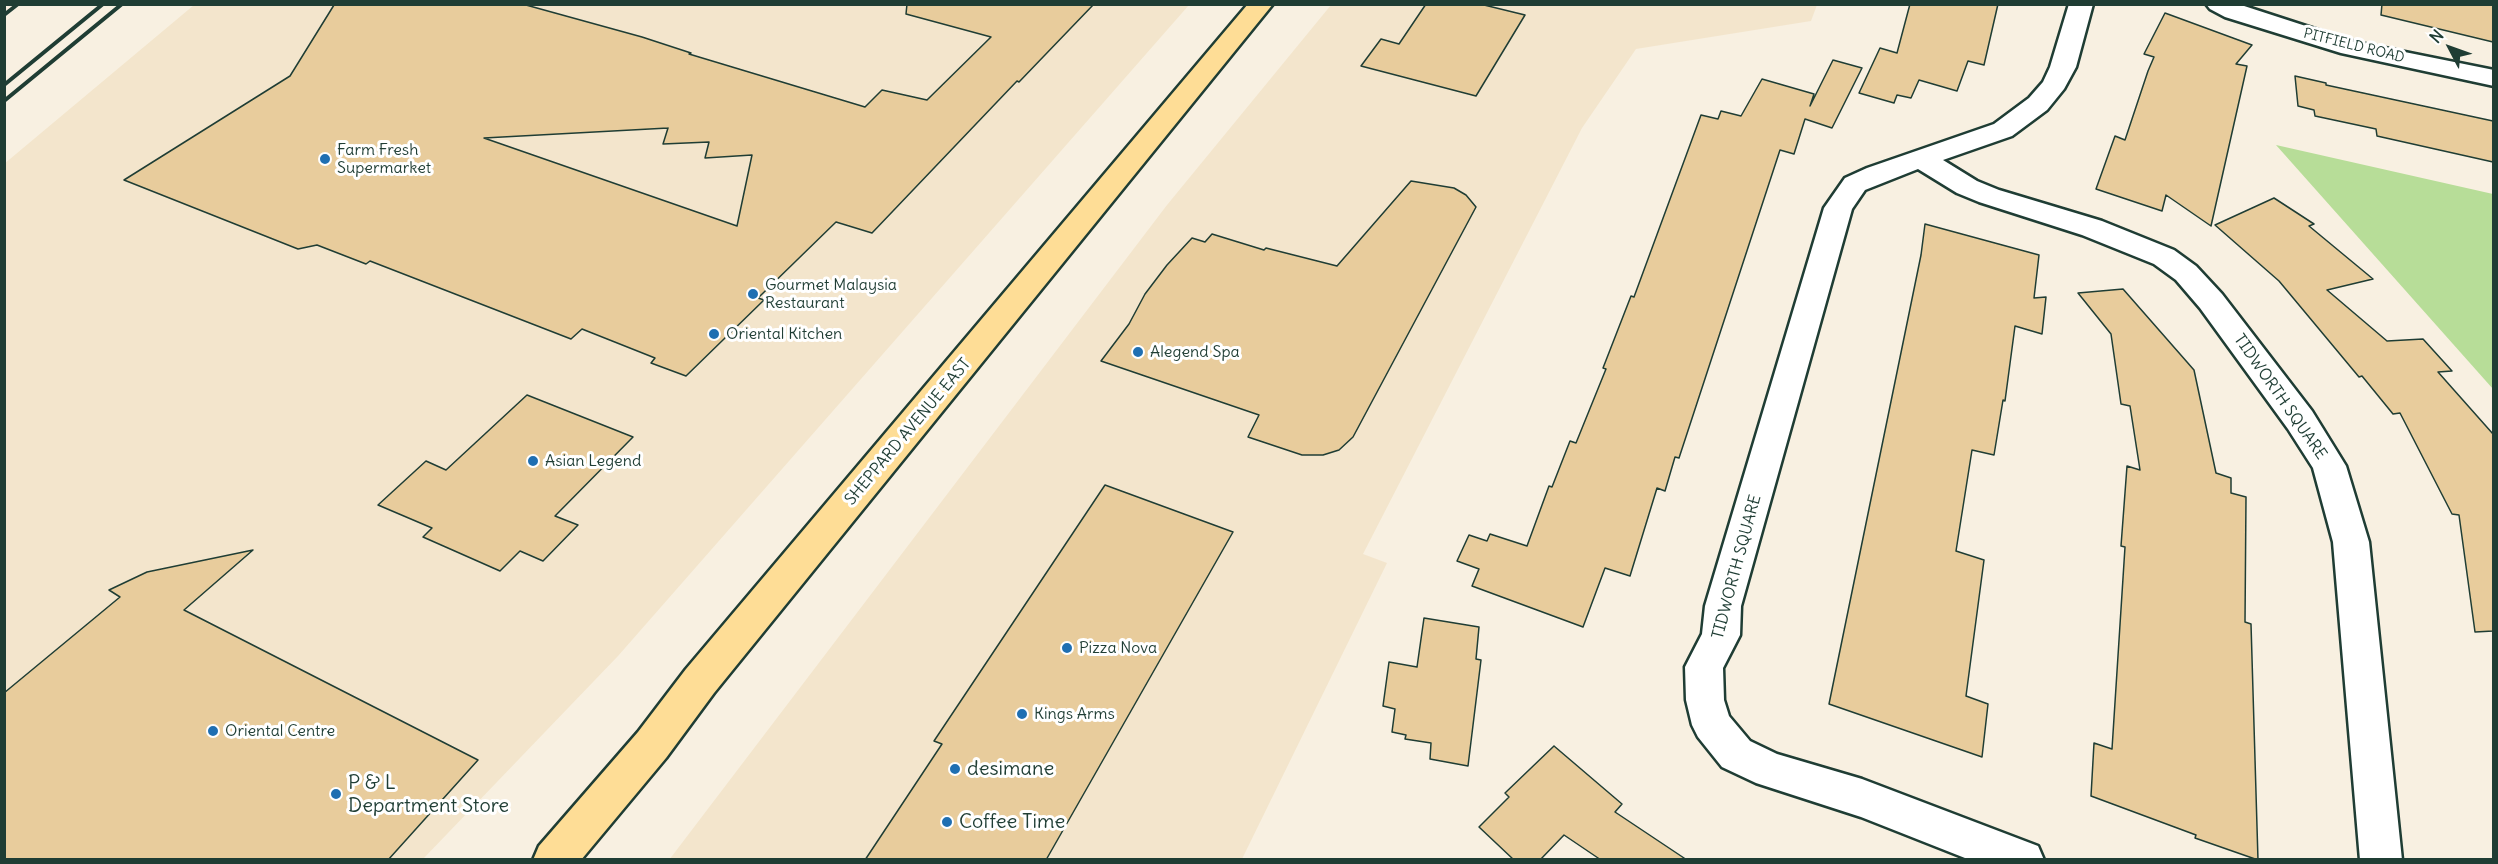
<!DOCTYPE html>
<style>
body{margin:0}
#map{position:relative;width:2498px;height:864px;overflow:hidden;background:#f8f0e1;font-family:Delius,sans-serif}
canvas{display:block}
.frame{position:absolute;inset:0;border:6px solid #1f3d34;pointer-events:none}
.north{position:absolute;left:2420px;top:18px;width:60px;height:60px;-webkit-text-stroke:4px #fff;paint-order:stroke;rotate:311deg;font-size:16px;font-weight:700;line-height:24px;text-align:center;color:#1f3d34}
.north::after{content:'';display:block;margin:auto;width:21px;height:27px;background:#1f3d34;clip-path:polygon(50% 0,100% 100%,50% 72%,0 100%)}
</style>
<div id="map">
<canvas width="2498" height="864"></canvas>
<div class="frame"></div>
<div class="north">N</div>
</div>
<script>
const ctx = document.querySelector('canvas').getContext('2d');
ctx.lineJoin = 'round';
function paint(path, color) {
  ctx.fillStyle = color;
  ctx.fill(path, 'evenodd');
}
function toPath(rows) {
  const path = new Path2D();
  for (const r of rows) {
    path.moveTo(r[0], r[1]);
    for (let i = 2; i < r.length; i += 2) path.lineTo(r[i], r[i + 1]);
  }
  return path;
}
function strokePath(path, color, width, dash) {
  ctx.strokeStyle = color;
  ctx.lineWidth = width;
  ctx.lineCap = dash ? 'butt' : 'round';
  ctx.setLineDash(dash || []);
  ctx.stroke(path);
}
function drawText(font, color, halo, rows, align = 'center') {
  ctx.font = font + ' Delius,sans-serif';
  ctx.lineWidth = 6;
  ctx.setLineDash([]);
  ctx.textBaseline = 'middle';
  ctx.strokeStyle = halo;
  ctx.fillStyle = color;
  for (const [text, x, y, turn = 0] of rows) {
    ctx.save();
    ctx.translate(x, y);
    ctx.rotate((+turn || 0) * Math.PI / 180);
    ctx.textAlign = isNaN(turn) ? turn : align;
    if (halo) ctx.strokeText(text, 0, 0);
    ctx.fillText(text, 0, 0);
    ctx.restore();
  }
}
const built = toPath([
 [194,5,1189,5,618,656,423,859,5,859,4,164],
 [1331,5,1817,5,1811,21,1636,49,1582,128,1363,554,1387,563,1242,859,669,860,1167,205]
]);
const green = toPath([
 [2276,145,2493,194,2493,389]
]);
const building = toPath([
 [907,4,1094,4,1019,82,1017,81,872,233,836,222,758,298,764,300,686,376,651,363,655,358,582,329,571,339,370,261,366,264,317,245,298,249,124,180,290,76,334,5,526,5,642,37,691,53,689,54,865,107,882,90,927,100,991,37,906,14,907,4],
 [668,128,663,144,709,142,705,158,752,155,737,226,484,138,668,128],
 [1426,4,1480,4,1525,15,1476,96,1361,66,1381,39,1399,44,1426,4],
 [1910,4,1998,4,1984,65,1968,61,1957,91,1919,80,1911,98,1897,95,1894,103,1859,93,1880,48,1897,53,1910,4],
 [2382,4,2493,4,2493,42,2381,15,2382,4],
 [2165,13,2252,45,2236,64,2247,66,2211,226,2166,195,2162,211,2096,189,2115,136,2125,140,2148,71,2154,57,2144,54,2165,13],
 [1833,60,1862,68,1832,128,1805,119,1794,154,1780,150,1679,458,1675,457,1665,491,1657,488,1630,576,1605,568,1583,627,1472,586,1479,569,1457,561,1469,535,1487,541,1490,534,1527,546,1549,486,1552,487,1570,441,1576,443,1606,369,1603,368,1631,296,1634,297,1701,115,1718,119,1721,111,1741,116,1762,79,1814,94,1810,106,1833,60],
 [2295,76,2326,83,2326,85,2493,121,2493,162,2377,136,2376,129,2315,116,2314,110,2298,106,2295,76],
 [1411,181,1454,188,1466,195,1476,207,1353,437,1339,450,1323,455,1302,455,1248,437,1259,415,1101,361,1129,324,1145,294,1167,265,1192,238,1205,242,1212,234,1264,250,1266,248,1337,266,1411,181],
 [2274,198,2314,224,2309,226,2373,279,2327,290,2387,341,2423,339,2452,371,2438,372,2493,434,2493,631,2475,632,2459,515,2452,514,2400,413,2393,414,2362,376,2359,377,2279,281,2215,225,2274,198],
 [1925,224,2039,255,2034,298,2046,297,2042,334,2015,326,2005,401,2003,400,1994,455,1972,450,1956,551,1984,560,1966,696,1988,704,1982,757,1829,704,1921,255,1925,224],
 [2123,289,2194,370,2216,473,2231,478,2231,493,2246,497,2245,622,2251,624,2258,860,2195,838,2196,835,2091,796,2094,743,2112,749,2125,547,2121,546,2127,466,2140,470,2130,406,2121,404,2111,334,2078,293,2123,289],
 [527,395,633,437,555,516,578,525,543,561,520,551,500,571,423,537,432,528,378,505,426,461,446,470,527,395],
 [1105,485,1233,532,1046,860,865,860,942,744,934,741,1105,485],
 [253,550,184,610,478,760,388,860,4,860,4,693,120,597,109,590,147,572,253,550],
 [1424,618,1479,627,1476,659,1481,660,1468,766,1430,759,1431,743,1405,739,1406,735,1392,732,1395,709,1383,706,1389,662,1417,667,1424,618],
 [1554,746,1622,804,1615,812,1687,860,1601,860,1564,835,1540,860,1514,860,1479,827,1509,797,1505,793,1554,746]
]);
const minor = toPath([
 [2069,4,2093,4,2076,67,2064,89,2047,110,2012,136,1943,160,1977,181,1999,190,2102,221,2174,250,2196,266,2222,294,2312,411,2346,466,2369,542,2402,860,2360,860,2333,542,2313,468,2288,429,2200,308,2176,280,2154,264,2082,235,1979,202,1957,193,1918,169,1865,190,1852,209,1741,606,1740,635,1723,668,1724,700,1729,716,1750,741,1777,754,1862,779,2038,846,2044,860,1970,860,1861,817,1756,783,1722,767,1698,737,1692,725,1686,700,1685,667,1702,634,1705,606,1824,208,1845,178,1867,168,1994,124,2029,98,2043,82,2050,67,2069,4],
 [2206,4,2238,4,2355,42,2494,70,2494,86,2341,53,2225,17,2210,9,2206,4]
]);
const major = toPath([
 [1248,4,1273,4,714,693,666,758,581,860,533,860,539,846,638,732,686,669,1248,4]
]);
const rail = toPath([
 [4,15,18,4],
 [4,85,103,4],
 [4,101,122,4]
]);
const markers = [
 [325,159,6,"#1f6fb2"],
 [753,294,6,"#1f6fb2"],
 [714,334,6,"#1f6fb2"],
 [1138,352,6,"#1f6fb2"],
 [533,461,6,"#1f6fb2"],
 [1067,648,6,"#1f6fb2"],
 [1022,714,6,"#1f6fb2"],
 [213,731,6,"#1f6fb2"],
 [955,769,6,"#1f6fb2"],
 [336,794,6,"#1f6fb2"],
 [947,822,6,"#1f6fb2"]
];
const farStreetnames = [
 ["PITFIELD ROAD",2354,46,14]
];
const poiNames = [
 ["Farm Fresh",337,150],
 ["Supermarket",337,168],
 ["Gourmet Malaysia",765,285],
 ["Restaurant",765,303],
 ["Oriental Kitchen",726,334],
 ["Alegend Spa",1150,352],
 ["Asian Legend",545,461],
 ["Pizza Nova",1079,648],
 ["Kings Arms",1034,714],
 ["Oriental Centre",225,731]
];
const streetNames = [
 ["TIDWORTH SQUARE",2280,397,55],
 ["SHEPPARD AVENUE EAST",908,432,-50],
 ["TIDWORTH SQUARE",1737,567,-75]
];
const nearPoinames = [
 ["desimane",967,769],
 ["P & L",348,783],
 ["Department Store",348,806],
 ["Coffee Time",959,822]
];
paint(built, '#f3e5cc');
paint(green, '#b7dd98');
paint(building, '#e8cc9c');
strokePath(building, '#1f3d34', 1.5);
strokePath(minor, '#1f3d34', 5);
strokePath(major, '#1f3d34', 5);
paint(minor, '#fff');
paint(major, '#fedd96');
strokePath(rail, '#1f3d34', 4);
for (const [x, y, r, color] of markers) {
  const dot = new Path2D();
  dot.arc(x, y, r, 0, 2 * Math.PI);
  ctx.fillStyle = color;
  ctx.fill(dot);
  strokePath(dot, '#fff', 2);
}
drawText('14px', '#1f3d34', '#fff', farStreetnames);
drawText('16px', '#1f3d34', '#fff', poiNames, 'left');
drawText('16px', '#1f3d34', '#fff', streetNames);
drawText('20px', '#1f3d34', '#fff', nearPoinames, 'left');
</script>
